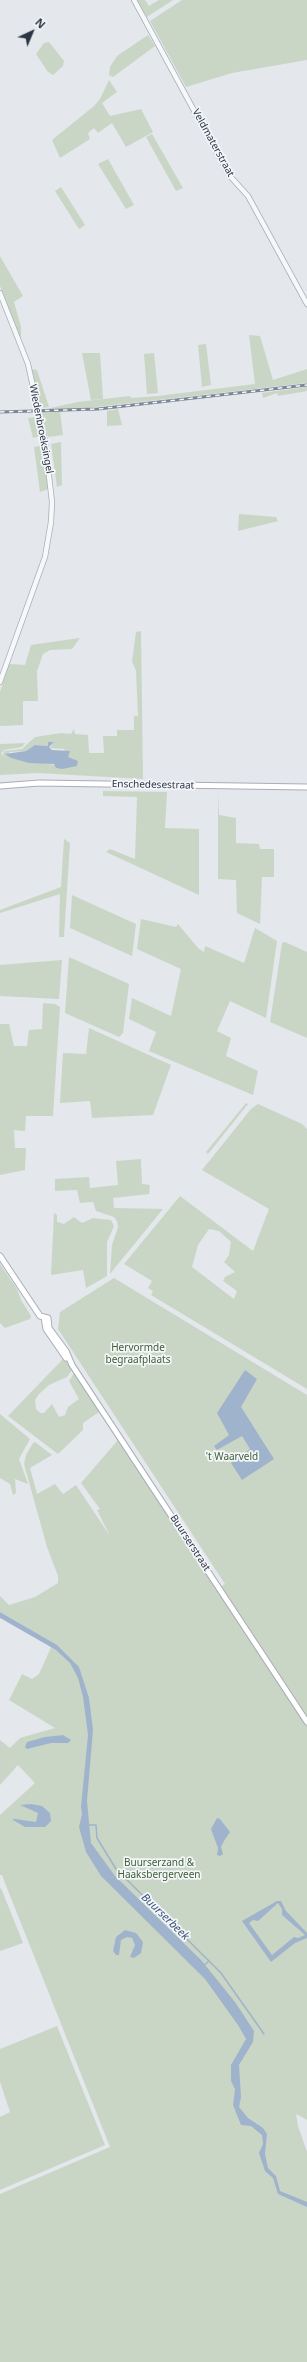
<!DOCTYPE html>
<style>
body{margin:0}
#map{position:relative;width:307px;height:2362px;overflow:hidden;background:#e4e7ec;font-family:"Noto Sans",sans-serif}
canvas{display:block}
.north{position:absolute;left:12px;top:12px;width:40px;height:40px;-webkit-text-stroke:3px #f4f6f9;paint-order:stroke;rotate:44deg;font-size:11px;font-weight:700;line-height:16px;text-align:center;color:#2b3445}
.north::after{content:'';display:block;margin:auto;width:14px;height:18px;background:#2b3445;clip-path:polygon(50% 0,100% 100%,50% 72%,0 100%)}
</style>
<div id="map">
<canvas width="307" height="2362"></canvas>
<div class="north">N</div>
</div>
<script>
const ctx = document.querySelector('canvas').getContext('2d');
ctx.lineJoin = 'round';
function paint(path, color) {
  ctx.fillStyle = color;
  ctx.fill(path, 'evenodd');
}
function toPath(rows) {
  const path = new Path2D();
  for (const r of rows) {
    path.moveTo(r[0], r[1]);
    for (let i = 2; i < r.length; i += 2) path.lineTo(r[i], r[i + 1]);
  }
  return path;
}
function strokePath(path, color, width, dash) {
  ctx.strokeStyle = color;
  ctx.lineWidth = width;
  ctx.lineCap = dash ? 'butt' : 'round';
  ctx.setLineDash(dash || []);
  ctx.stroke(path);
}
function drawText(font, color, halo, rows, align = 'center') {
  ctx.font = font + ' "Noto Sans",sans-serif';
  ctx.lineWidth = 3.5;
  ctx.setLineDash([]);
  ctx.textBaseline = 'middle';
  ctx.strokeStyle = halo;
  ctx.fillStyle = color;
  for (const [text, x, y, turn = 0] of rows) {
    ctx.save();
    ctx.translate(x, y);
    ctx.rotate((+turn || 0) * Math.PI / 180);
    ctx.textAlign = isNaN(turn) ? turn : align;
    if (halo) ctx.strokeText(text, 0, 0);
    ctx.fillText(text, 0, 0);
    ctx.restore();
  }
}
const green = toPath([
 [136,0,145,0,149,6,159,0,173,0,147,17],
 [182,0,307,0,307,60,232,73,186,87,150,21],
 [148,35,155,46,113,77,109,75,110,67,117,56],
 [49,42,64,61,63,66,53,75,48,72,36,54,44,43],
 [109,80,117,92,102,103,110,116,141,109,153,132,126,147,112,123,98,133,94,128,88,133,90,139,60,158,52,140,94,106,100,99],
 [152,134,183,188,176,191,146,137],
 [108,159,134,205,126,209,98,164],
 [61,187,85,225,79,229,55,191],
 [0,256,23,296,14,302,21,327,21,339,0,286],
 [249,335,260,336,273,380,307,369,307,383,60,411,63,435,48,437,41,410,78,402,130,396,131,398,158,396,255,384],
 [206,344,211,385,202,387,198,345],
 [82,353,100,353,103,399,91,400],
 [154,353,158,393,147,394,144,354],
 [32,369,37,370,49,407,41,408,40,405],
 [307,387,307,391,278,396,277,393,263,398,262,393],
 [118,409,122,425,107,426,107,411],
 [36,417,41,436,33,438,28,418],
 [61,442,62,485,57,487,51,444],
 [43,445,48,489,40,492,34,447],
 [239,514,276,517,278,521,238,531],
 [141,631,143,779,38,773,0,775,0,744,25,743,22,747,4,750,1,753,5,758,3,755,4,751,22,749,35,737,61,733,71,734,74,729,75,734,88,735,89,753,104,753,103,736,117,736,117,730,134,730,134,716,138,716,136,671,132,661,136,632],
 [48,742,54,742,50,748,64,749,68,758,78,761,55,765,11,758,9,752,26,751,35,745,48,746],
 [80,638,72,649,50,650,43,654,37,671,38,701,23,701,23,725,0,726,0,692,9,664,25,665,31,645],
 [103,791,167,792,165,828,199,829,199,895,106,852,110,849,135,859,137,797,103,796],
 [218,793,219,815,236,818,236,843,259,844,260,849,274,849,274,877,262,877,260,924,237,913,236,880,218,879],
 [64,839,70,843,64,937,59,937,60,894,0,913,0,910,61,887],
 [72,895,136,924,132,956,70,928],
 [141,919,176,927,178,924,198,948,204,952,205,946,244,963,255,928,277,941,266,1018,230,1001,217,1031,231,1038,226,1056,258,1071,253,1095,149,1051,156,1032,129,1019,132,998,171,1016,181,969,137,949],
 [285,942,307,952,307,1038,270,1022,282,943],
 [69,957,129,984,123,1033,119,1037,65,1013],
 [62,960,59,999,0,996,0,965],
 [43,1003,55,1004,60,1007,53,1116,26,1116,25,1131,14,1130,15,1148,26,1148,25,1170,0,1175,0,1024,9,1024,14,1046,27,1046,29,1030,42,1029],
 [89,1028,171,1065,153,1115,92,1118,90,1101,60,1103,63,1053,86,1054],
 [246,1103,248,1104,208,1154,206,1152],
 [258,1104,302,1124,307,1129,307,1389,151,1295,153,1291,148,1288,152,1281,124,1264,180,1196,253,1251,269,1209,202,1170,251,1109],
 [209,1229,219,1231,231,1242,229,1255,224,1262,235,1272,225,1277,223,1281,237,1291,234,1299,192,1267,198,1245],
 [141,1159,142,1184,150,1185,149,1194,113,1198,114,1208,163,1209,110,1274,112,1245,118,1227,117,1221,114,1217,96,1211,93,1202,80,1203,77,1190,55,1191,55,1179,89,1177,90,1188,118,1185,116,1161],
 [54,1213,57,1215,57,1222,64,1224,74,1217,82,1223,93,1218,111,1220,114,1226,107,1242,107,1276,86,1288,83,1270,51,1275],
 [0,1264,17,1289,21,1300,31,1316,30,1319,5,1328,0,1323],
 [114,1278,307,1395,307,2120,296,2114,298,2126,307,2152,307,2362,0,2362,0,2194,110,2147,5,1883,2,1875,0,1875,0,1815,35,1783,18,1765,0,1785,0,1740,10,1748,20,1738,55,1728,9,1700,22,1674,32,1679,39,1674,53,1643,0,1612,0,1596,9,1605,35,1597,58,1583,58,1576,47,1547,24,1464,26,1455,33,1443,35,1442,52,1455,30,1468,37,1494,55,1484,63,1494,76,1485,110,1536,97,1510,100,1509,81,1483,118,1440,217,1589,225,1584,58,1329,60,1312],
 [64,1358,72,1370,67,1377,49,1385,39,1394,35,1400,36,1409,40,1413,44,1413,52,1404,59,1417,65,1415,68,1407,79,1399,69,1381,74,1373,99,1412,83,1423,83,1430,58,1454,8,1416],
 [0,1414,30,1439,19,1459,28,1484,15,1479,16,1493,13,1495,10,1484,0,1478],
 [1,1888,23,1943,0,1951,0,1889],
 [57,2026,105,2145,0,2190,0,2117,10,2112,0,2082,0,2049]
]);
const water = toPath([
 [48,742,54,742,49,747,52,750,70,751,68,757,78,761,77,766,62,769,56,768,54,764,29,763,11,758,5,754,26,751,35,745,48,746],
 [245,1370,257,1379,241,1407,274,1459,242,1480,231,1463,250,1449,242,1436,217,1450,214,1446,229,1435,217,1413],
 [0,1612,57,1645,79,1667,89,1698,93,1730,87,1801,91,1843,115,1876,201,1960,235,2002,254,2031,253,2042,239,2065,241,2097,239,2107,248,2118,263,2128,267,2134,265,2154,268,2168,276,2176,280,2191,307,2202,307,2207,278,2194,273,2178,265,2171,259,2153,263,2144,262,2135,251,2126,241,2125,233,2105,235,2089,231,2081,231,2065,246,2039,238,2025,205,1979,101,1876,86,1852,79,1827,82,1814,81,1807,88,1735,83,1697,78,1678,70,1663,56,1650,2,1619,0,1618],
 [63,1735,71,1740,68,1743,51,1743,27,1749,25,1747,27,1742,45,1737],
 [31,1804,42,1806,50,1813,51,1821,45,1827,25,1827,13,1820,13,1819,15,1819,36,1822,38,1813,20,1805],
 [217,1818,220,1819,230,1832,224,1841,221,1847,223,1854,220,1856,217,1855,218,1848,211,1829],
 [277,1901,281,1901,286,1911,307,1933,307,1938,295,1943,271,1962,242,1921],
 [278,1903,282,1909,282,1915,305,1935,298,1938,294,1937,272,1955,249,1923,253,1920,258,1921],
 [125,1930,136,1933,143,1942,141,1953,134,1958,130,1957,135,1945,132,1938,127,1937,121,1940,119,1955,116,1955,113,1951,116,1937]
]);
const stream = toPath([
 [88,1825,96,1825,97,1838,116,1869,209,1961],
 [203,1966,209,1961,221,1973,264,2034]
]);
const tertiary = toPath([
 [134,0,229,175,248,196,307,304],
 [0,293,28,364,45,441,52,502,51,522,45,557,0,682]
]);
const secondary = toPath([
 [0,786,39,783,307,787],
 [0,1256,40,1316,48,1318,49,1328,66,1351,72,1365,307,1722],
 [44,1317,46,1329,66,1358]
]);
const rail = toPath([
 [0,412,98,409,307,385]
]);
const streetNames = [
 ["Veldmaterstraat",213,143,61],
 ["Wiedenbroeksingel",41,429,79],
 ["Enschedesestraat",153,785,1],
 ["Buurserstraat",190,1543,57]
];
const parkNames = [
 ["Hervormde",138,1348],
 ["begraafplaats",138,1360],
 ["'t Waarveld",232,1457],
 ["Buurserzand &",159,1863],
 ["Haaksbergerveen",159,1875]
];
const waterNames = [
 ["Buurserbeek",165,1917,44]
];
paint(green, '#c9d6c5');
paint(water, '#9fb4cc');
strokePath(stream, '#9fb4cc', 1.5);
strokePath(tertiary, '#a9aeb7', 6);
strokePath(secondary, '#a9aeb7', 7);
strokePath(tertiary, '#f7f8fa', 4.5);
strokePath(secondary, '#fff', 5);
strokePath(rail, '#7d8696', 3);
strokePath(rail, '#f4f6f9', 1.5, [4.5]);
drawText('10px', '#2b3445', '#f4f6f9', streetNames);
drawText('10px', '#3f6138', '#f4f6f9', parkNames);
drawText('italic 11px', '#34527a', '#f4f6f9', waterNames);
</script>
